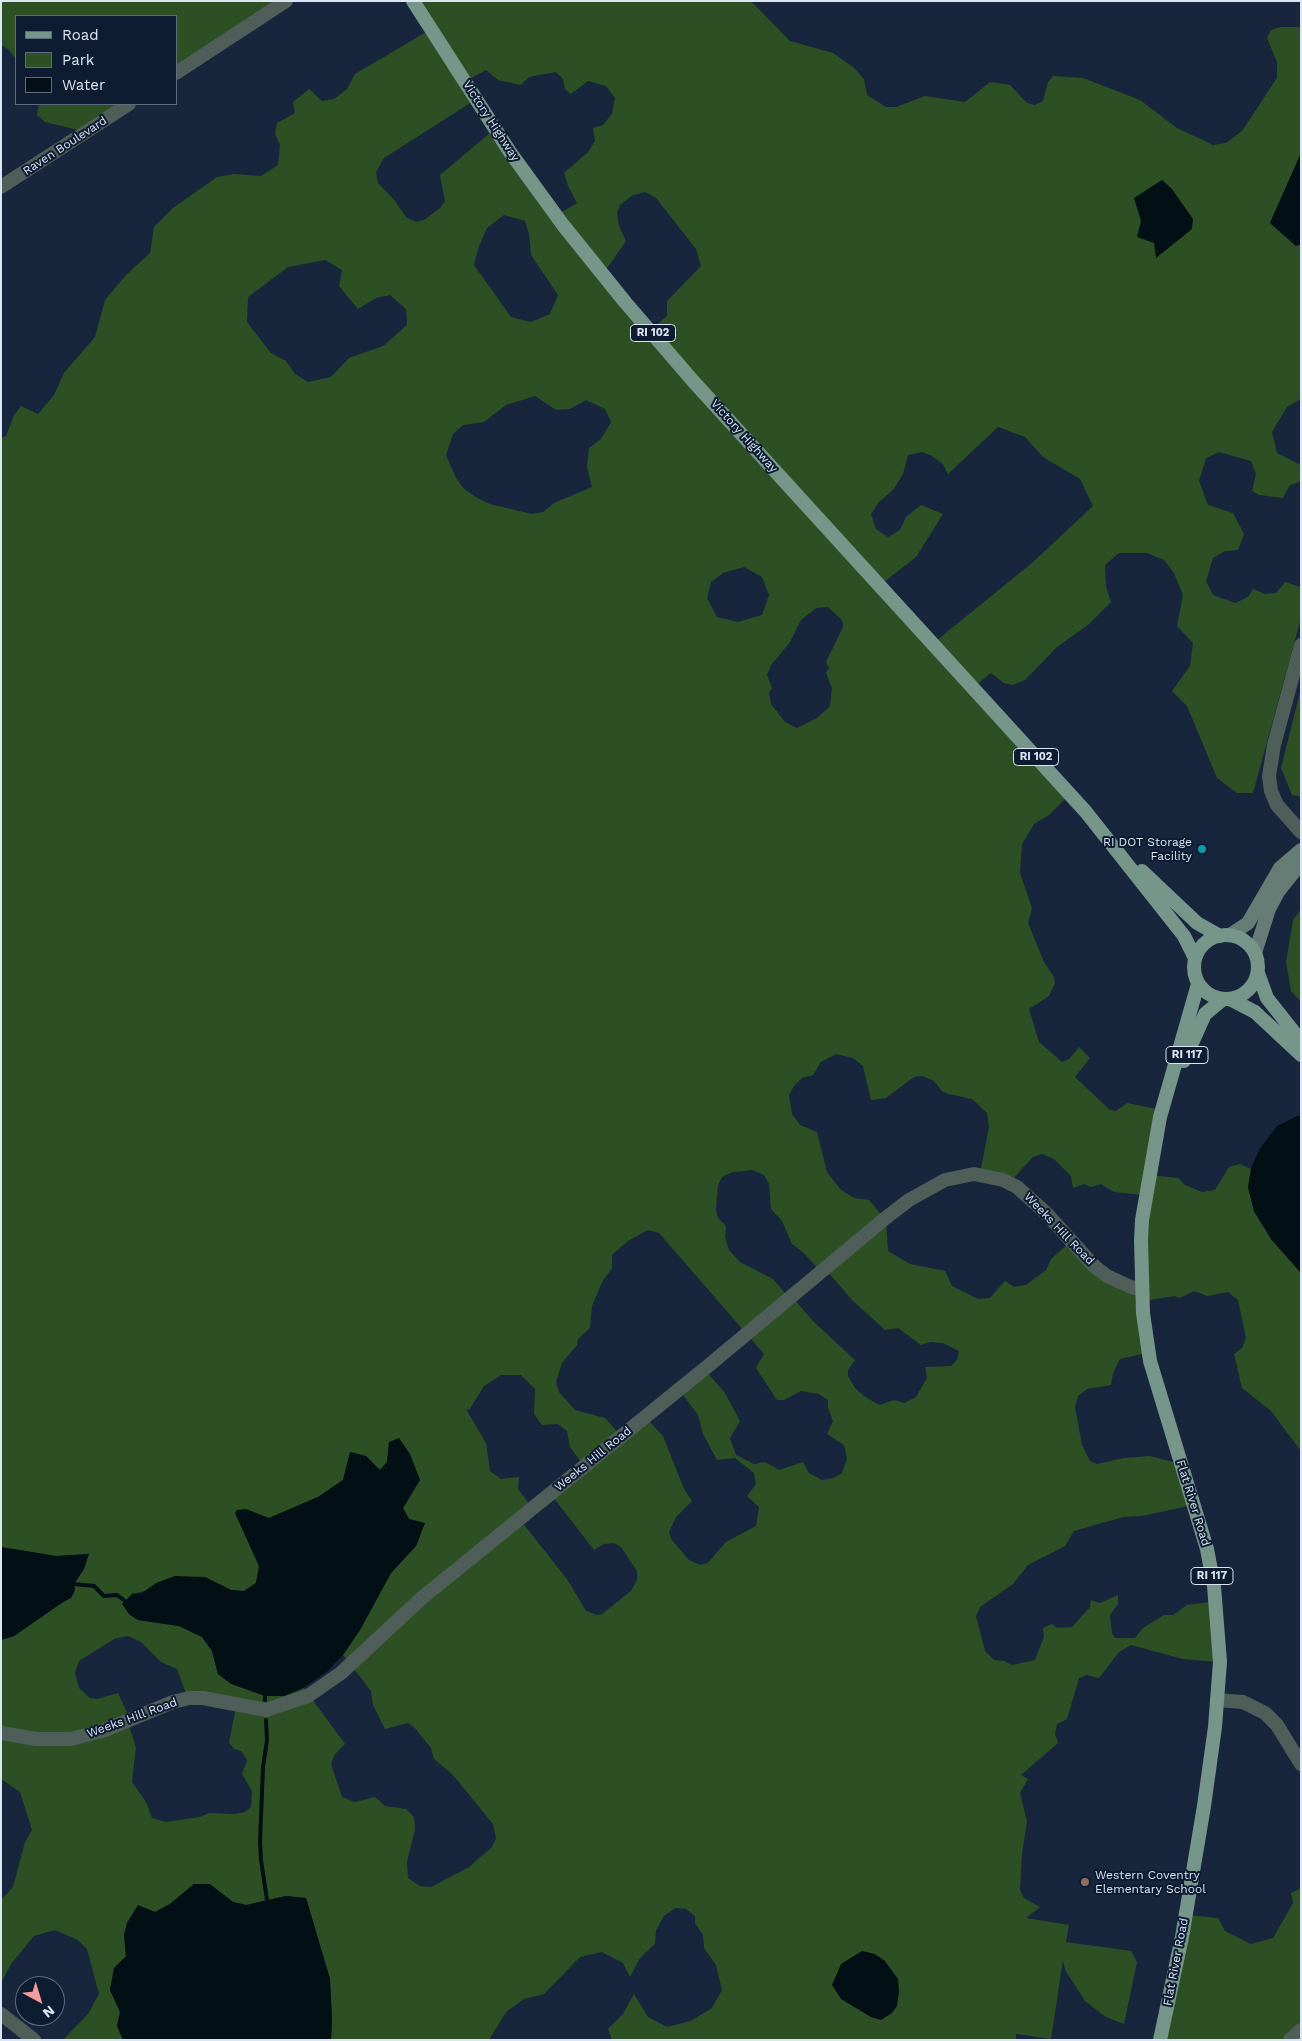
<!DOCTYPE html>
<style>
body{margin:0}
#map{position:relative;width:1302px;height:2041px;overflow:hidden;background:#17263c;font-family:"Work Sans",sans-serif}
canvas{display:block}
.frame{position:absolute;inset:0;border:2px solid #dbe5f4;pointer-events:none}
.legend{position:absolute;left:15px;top:15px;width:162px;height:90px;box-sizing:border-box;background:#0d1c31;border:1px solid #5f6c7f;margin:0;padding:6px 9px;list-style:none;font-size:15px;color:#dbe5f4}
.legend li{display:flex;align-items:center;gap:10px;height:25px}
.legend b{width:25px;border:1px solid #5f6c7f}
.north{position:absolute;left:15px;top:1976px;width:50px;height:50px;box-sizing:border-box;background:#0d1c31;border:1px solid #5f6c7f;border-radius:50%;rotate:141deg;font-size:14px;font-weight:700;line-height:20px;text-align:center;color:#dbe5f4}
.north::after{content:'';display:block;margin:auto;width:18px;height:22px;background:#f59b99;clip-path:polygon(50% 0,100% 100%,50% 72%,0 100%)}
</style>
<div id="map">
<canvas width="1302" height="2041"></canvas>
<div class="frame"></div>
<ul class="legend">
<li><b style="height:6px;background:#76968a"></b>Road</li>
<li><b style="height:14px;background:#2c5024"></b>Park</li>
<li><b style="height:14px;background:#021016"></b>Water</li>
</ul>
<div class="north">N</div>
</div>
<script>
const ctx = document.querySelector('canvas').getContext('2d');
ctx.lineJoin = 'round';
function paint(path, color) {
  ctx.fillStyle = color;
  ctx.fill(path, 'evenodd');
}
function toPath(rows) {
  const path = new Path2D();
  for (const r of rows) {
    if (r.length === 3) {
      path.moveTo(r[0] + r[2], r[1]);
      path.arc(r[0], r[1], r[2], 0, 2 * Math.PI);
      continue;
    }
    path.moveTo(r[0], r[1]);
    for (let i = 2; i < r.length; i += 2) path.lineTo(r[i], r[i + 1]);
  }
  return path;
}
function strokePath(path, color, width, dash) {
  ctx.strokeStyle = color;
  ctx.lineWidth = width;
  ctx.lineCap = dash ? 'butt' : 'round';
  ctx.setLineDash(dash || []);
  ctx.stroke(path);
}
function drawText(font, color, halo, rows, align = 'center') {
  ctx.font = font + ' "Work Sans",sans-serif';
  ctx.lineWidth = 4;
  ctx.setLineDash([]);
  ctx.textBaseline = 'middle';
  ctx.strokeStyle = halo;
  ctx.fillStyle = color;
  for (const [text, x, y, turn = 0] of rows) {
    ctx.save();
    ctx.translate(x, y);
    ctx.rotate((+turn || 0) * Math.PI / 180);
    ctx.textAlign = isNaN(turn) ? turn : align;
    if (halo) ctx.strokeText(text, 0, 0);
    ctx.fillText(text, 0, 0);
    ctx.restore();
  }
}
const green = toPath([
 [1,1,279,1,176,67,176,16,16,16,16,59,8,49,1,45],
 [412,1,751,1,790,41,833,53,853,67,864,79,867,95,886,107,896,107,925,96,965,102,990,82,1010,85,1027,103,1035,105,1043,101,1048,82,1053,76,1083,78,1140,100,1177,128,1213,145,1226,143,1242,131,1277,78,1277,62,1267,38,1271,30,1281,27,1301,27,1301,153,1270,223,1296,246,1301,244,1301,399,1287,407,1272,432,1277,453,1301,465,1301,481,1289,486,1283,498,1259,495,1252,491,1256,474,1251,461,1219,452,1206,458,1199,481,1208,505,1233,513,1244,534,1238,550,1225,551,1213,558,1206,581,1213,595,1235,603,1248,597,1253,589,1265,594,1276,593,1285,582,1301,587,1301,618,1253,793,1237,793,1217,778,1187,706,1172,691,1190,666,1193,643,1177,626,1183,595,1174,573,1164,560,1147,553,1119,553,1105,565,1106,587,1111,602,1088,625,1057,647,1025,680,1013,685,1004,683,991,673,972,689,1068,796,1049,815,1034,824,1022,844,1020,873,1032,908,1028,923,1044,962,1054,977,1055,983,1049,996,1029,1009,1039,1042,1062,1062,1069,1059,1079,1047,1090,1058,1075,1077,1110,1110,1116,1111,1127,1103,1157,1109,1148,1175,1178,1178,1185,1185,1202,1192,1215,1190,1229,1167,1240,1164,1251,1169,1248,1187,1254,1211,1271,1239,1301,1273,1301,1451,1271,1411,1242,1388,1234,1354,1242,1348,1246,1338,1238,1300,1228,1292,1207,1296,1194,1291,1180,1298,1174,1296,1144,1301,1146,1353,1120,1359,1113,1373,1111,1385,1087,1389,1078,1396,1075,1407,1082,1445,1090,1461,1097,1464,1124,1458,1150,1456,1180,1464,1193,1505,1142,1516,1123,1517,1074,1531,1065,1546,1028,1565,1013,1584,980,1607,976,1616,985,1651,994,1660,1004,1661,1012,1665,1035,1660,1044,1637,1043,1628,1052,1624,1057,1628,1072,1627,1090,1607,1091,1600,1100,1603,1118,1595,1118,1604,1110,1615,1112,1633,1115,1638,1135,1638,1143,1628,1164,1615,1173,1615,1187,1605,1211,1602,1218,1662,1183,1659,1131,1645,1119,1652,1099,1678,1087,1675,1079,1678,1067,1719,1057,1724,1055,1734,1058,1743,1021,1775,1028,1779,1020,1793,1027,1822,1022,1853,1020,1890,1024,1898,1040,1907,1026,1918,1069,1925,1066,1942,1131,1951,1137,1962,1124,2024,1106,2017,1085,2001,1065,1970,1063,1960,1051,2039,1016,2034,1016,2040,612,2040,608,2029,623,2014,634,1994,648,2017,667,2027,691,2021,712,2008,722,1990,716,1965,704,1948,703,1935,695,1923,695,1916,686,1909,675,1908,664,1916,656,1930,655,1944,640,1958,630,1977,623,1963,602,1952,580,1957,544,1994,524,1999,506,2012,489,2040,331,2040,332,2020,330,1979,306,1898,286,1896,246,1905,233,1902,222,1894,194,1884,170,1904,155,1912,138,1906,127,1923,124,1935,126,1957,114,1968,110,1990,120,2012,117,2026,123,2040,63,2040,88,2014,99,1994,87,1949,78,1940,55,1930,34,1936,11,1964,1,1983,1,1900,13,1887,25,1842,32,1830,20,1792,1,1779,1,1640,14,1636,63,1602,71,1598,75,1590,74,1584,84,1569,88,1554,56,1556,1,1547,1,438,6,436,14,415,21,406,38,414,54,395,64,373,95,337,105,300,126,275,150,253,154,227,173,208,217,177,234,174,261,176,278,165,280,145,275,134,277,123,295,113,293,102,309,89,322,101,334,99,347,89,355,74,428,31],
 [486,70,498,80,521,85,529,77,556,72,563,79,565,89,571,94,588,81,606,86,615,98,612,114,603,125,593,128,595,141,588,152,564,173,568,186,577,203,555,216,491,132,440,175,445,201,440,208,424,220,416,222,406,217,395,201,378,183,376,172,384,158,475,100,464,82],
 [645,192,656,198,696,249,701,266,667,301,667,316,650,330,603,274,626,241,619,226,617,213,620,205,633,195],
 [504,215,525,221,529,234,531,255,558,295,550,314,531,322,511,317,474,265,478,249,487,228],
 [325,260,342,270,339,286,358,309,376,298,390,295,406,309,407,325,383,346,349,358,331,377,308,382,295,374,286,361,271,353,247,322,248,297,288,267],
 [535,396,556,410,570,409,586,400,605,409,611,422,601,439,589,448,587,467,592,487,554,503,543,512,532,514,490,504,477,498,464,489,456,478,446,455,453,434,463,425,484,422,506,405],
 [998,427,1025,437,1043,457,1080,479,1093,506,1032,563,931,645,879,586,916,557,943,514,921,505,906,517,900,530,888,537,876,529,871,514,879,502,893,490,903,474,908,455,922,452,932,456,943,464,948,474],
 [744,567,762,577,769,595,762,615,738,622,717,617,707,598,711,582,723,573],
 [828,607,842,620,843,627,826,662,829,668,826,673,832,688,830,706,817,718,797,728,785,722,771,704,769,693,772,688,767,675,771,665,790,642,801,620,816,608],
 [836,1054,853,1058,863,1066,871,1100,886,1098,914,1077,922,1076,934,1081,942,1091,949,1094,972,1099,987,1113,989,1127,980,1174,1009,1183,1033,1157,1042,1154,1054,1159,1071,1176,1073,1188,1084,1184,1091,1187,1101,1184,1114,1192,1143,1195,1141,1289,1093,1266,1070,1242,1051,1259,1046,1270,1026,1285,1014,1287,1005,1281,990,1298,978,1299,952,1286,945,1271,910,1264,888,1251,886,1220,869,1200,854,1198,840,1189,827,1172,817,1132,800,1125,792,1114,789,1095,794,1086,802,1078,813,1075,821,1062],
 [752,1170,764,1175,769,1184,771,1209,782,1221,792,1244,804,1253,821,1272,827,1271,853,1301,885,1330,898,1328,921,1345,930,1342,943,1343,959,1351,957,1360,951,1366,925,1367,927,1378,916,1397,904,1403,894,1400,879,1405,864,1396,855,1388,848,1376,848,1370,855,1360,814,1322,794,1299,790,1299,773,1279,740,1262,729,1250,725,1237,726,1226,718,1218,716,1209,718,1185,722,1177,733,1172],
 [648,1230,659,1233,764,1354,756,1368,777,1400,784,1400,801,1391,819,1394,828,1400,828,1408,833,1421,827,1434,844,1445,847,1459,842,1473,833,1478,822,1480,809,1473,803,1462,779,1470,765,1462,754,1464,736,1455,730,1438,740,1421,725,1393,706,1371,681,1392,698,1415,703,1434,717,1460,735,1458,754,1473,756,1484,747,1496,759,1507,756,1526,726,1542,708,1563,700,1565,689,1560,671,1539,669,1532,676,1517,692,1501,684,1489,663,1436,647,1419,622,1437,605,1418,575,1410,559,1392,556,1382,562,1363,577,1345,578,1339,590,1328,592,1306,602,1282,612,1268,612,1255,628,1241],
 [501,1375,521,1375,535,1389,534,1414,542,1425,558,1424,567,1431,570,1447,584,1466,553,1497,594,1550,604,1544,614,1543,621,1547,637,1571,637,1580,631,1591,602,1614,597,1615,586,1611,567,1579,521,1521,533,1509,518,1489,519,1477,501,1479,490,1471,486,1443,466,1409,469,1410,484,1386],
 [389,1442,420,1480,403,1508,409,1519,424,1523,416,1546,391,1573,360,1630,343,1655,371,1691,373,1705,385,1729,408,1723,415,1728,431,1748,434,1759,453,1775,493,1824,496,1838,492,1847,469,1867,431,1887,420,1886,408,1878,407,1862,415,1829,414,1817,406,1809,385,1806,375,1797,355,1802,342,1797,331,1764,335,1754,345,1744,304,1688,284,1696,265,1696,218,1674,212,1651,202,1637,179,1626,138,1620,129,1614,132,1594,205,1577,231,1590,244,1591,256,1583,259,1566,235,1513,269,1518,318,1497,343,1480,350,1452,366,1456,380,1470,387,1462],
 [128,1636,141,1642,161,1662,177,1669,188,1699,236,1707,229,1742,234,1749,241,1751,247,1760,242,1774,252,1791,251,1807,245,1812,235,1814,209,1813,200,1817,166,1822,152,1818,146,1802,132,1782,136,1748,128,1722,130,1719,118,1693,97,1699,90,1698,79,1688,75,1673,79,1661,114,1639],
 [39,104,119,104,78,130,45,122,37,115],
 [1301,688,1301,797,1292,795,1281,768],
 [1301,909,1301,1002,1291,991,1286,962,1293,920],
 [1301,1888,1301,2040,1160,2040,1187,1915,1218,1918,1225,1931,1251,1944,1273,1938,1293,1903,1291,1893]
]);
const water = toPath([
 [1301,153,1301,244,1296,246,1270,223],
 [1162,180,1172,189,1193,219,1192,229,1156,258,1154,243,1137,237,1141,221,1134,198],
 [1297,1116,1301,1116,1301,1273,1271,1239,1254,1211,1248,1187,1251,1169,1259,1150,1277,1126],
 [399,1438,410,1454,420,1480,403,1508,409,1519,425,1523,416,1546,391,1573,360,1630,343,1655,328,1671,303,1688,284,1696,265,1696,231,1684,218,1674,212,1651,202,1637,179,1626,138,1620,129,1614,122,1604,132,1594,142,1593,156,1583,175,1576,205,1577,231,1590,244,1591,256,1583,259,1566,235,1513,237,1510,246,1509,269,1518,318,1497,343,1480,350,1452,366,1456,380,1470,387,1462,389,1442],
 [1,1547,56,1556,89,1554,84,1569,74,1584,75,1590,71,1598,63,1602,14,1636,1,1640],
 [194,1884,210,1884,233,1902,246,1905,286,1896,306,1898,330,1979,332,2020,331,2040,123,2040,117,2026,120,2012,110,1990,114,1968,126,1956,124,1935,127,1923,138,1905,155,1912,170,1904],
 [862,1951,875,1954,885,1961,898,1979,899,1991,897,2006,892,2013,881,2020,871,2017,841,1999,832,1985,841,1964]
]);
const stream = toPath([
 [74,1584,94,1586,104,1596,117,1595,125,1601],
 [265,1696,265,1700],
 [266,1720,267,1740,263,1767,260,1842,261,1860,267,1900]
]);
const minor = toPath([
 [176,73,286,1],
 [1,187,129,104],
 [1217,1700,1243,1702,1265,1713,1277,1725,1301,1764],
 [1,1733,36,1739,71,1739,105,1730,173,1702,189,1698,203,1698,266,1710,308,1696,341,1673,423,1597,708,1366,883,1220,909,1200,945,1180,974,1174,1003,1180,1017,1187,1046,1213,1094,1266,1107,1276,1131,1287,1142,1289],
 [1,2014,34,2040],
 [1290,2040,1301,2030]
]);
const tertiary = toPath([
 [1301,645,1274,745,1269,776,1271,791,1277,805,1301,832]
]);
const secondary = toPath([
 [1230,935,1248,923,1280,868,1301,850],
 [1255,953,1269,909,1278,892,1301,863]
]);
const primary = toPath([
 [413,1,510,152,563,225,625,302,693,381,1086,812,1184,936,1195,958],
 [1142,871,1197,923,1220,936],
 [1226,967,32],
 [1258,973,1267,998,1301,1041],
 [1230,999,1255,1012,1301,1055],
 [1184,1061,1205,1014,1223,999],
 [1160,2040,1182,1937,1204,1806,1215,1727,1220,1662,1214,1586,1207,1549,1150,1361,1143,1313,1141,1240,1142,1220,1160,1117,1198,984]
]);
const markers = [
 [1202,849,5,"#0f9aa8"],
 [1085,1882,5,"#8d6e63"]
];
const shields = [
 [653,333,45],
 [1036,757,45],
 [1187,1055,42],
 [1212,1576,42]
];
const shieldNames = [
 ["RI 102",653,333],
 ["RI 102",1036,757],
 ["RI 117",1187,1055],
 ["RI 117",1212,1576]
];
const streetNames = [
 ["Victory Highway",491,121,57],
 ["Raven Boulevard",65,146,-33],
 ["Victory Highway",744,436,48],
 ["Weeks Hill Road",1059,1229,46],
 ["Weeks Hill Road",593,1459,-39],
 ["Flat River Road",1193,1503,73],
 ["Weeks Hill Road",132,1718,-20],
 ["Flat River Road",1176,1962,-79]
];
const poiNames = [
 ["RI DOT Storage",1192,842],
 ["Facility",1192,856],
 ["Western Coventry",1095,1875,"left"],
 ["Elementary School",1095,1889,"left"]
];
paint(green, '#2c5024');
paint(water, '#021016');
strokePath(stream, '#021016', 4);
strokePath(minor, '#4f5e58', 14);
strokePath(tertiary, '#4f5e58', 14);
strokePath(secondary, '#657d74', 14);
strokePath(primary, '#76968a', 14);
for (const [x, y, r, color] of markers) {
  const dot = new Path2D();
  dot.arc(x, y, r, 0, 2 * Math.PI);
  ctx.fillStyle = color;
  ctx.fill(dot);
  strokePath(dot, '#0d1c31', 2);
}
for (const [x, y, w] of shields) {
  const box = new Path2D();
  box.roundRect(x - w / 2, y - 8.5, w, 17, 4);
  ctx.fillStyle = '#0d1c31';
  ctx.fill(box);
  strokePath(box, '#dbe5f4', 1);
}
drawText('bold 11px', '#dbe5f4', null, shieldNames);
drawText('12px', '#dbe5f4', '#0d1c31', streetNames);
drawText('12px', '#dbe5f4', '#0d1c31', poiNames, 'right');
</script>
